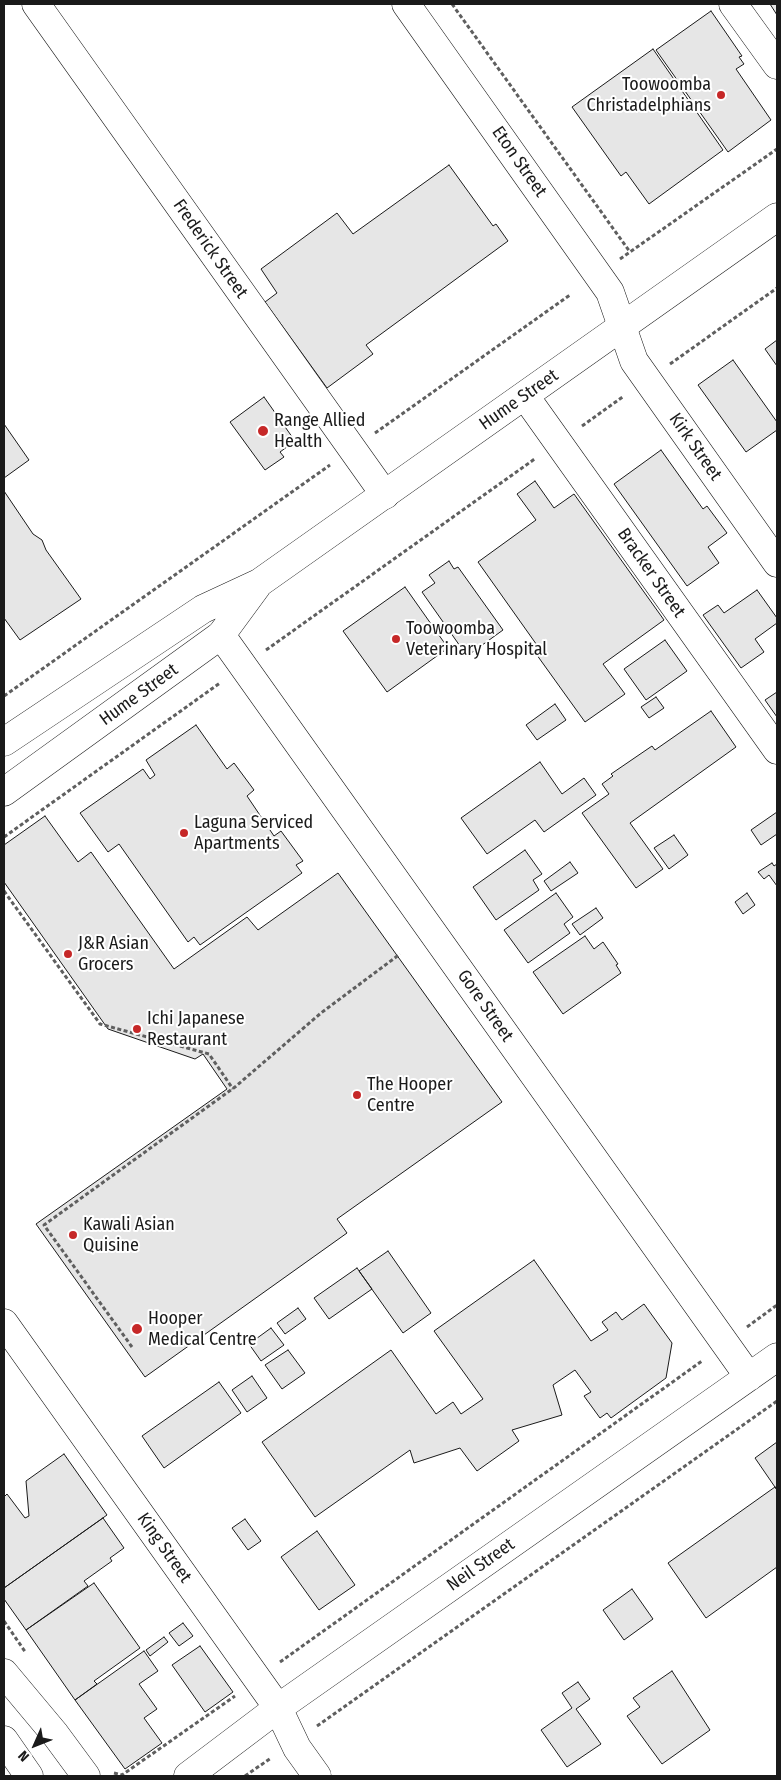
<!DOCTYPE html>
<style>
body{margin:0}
#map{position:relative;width:781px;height:1780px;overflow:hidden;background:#fff;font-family:"Fira Sans Condensed",sans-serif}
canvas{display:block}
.frame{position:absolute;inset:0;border:5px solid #1a1a1a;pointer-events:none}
.north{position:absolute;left:10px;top:1720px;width:50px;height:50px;-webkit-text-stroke:4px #fff;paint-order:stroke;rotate:226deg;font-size:14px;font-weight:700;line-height:20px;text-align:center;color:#1a1a1a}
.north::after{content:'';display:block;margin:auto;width:18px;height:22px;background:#1a1a1a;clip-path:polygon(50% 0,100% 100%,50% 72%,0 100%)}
</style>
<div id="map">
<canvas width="781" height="1780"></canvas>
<div class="frame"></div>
<div class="north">N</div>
</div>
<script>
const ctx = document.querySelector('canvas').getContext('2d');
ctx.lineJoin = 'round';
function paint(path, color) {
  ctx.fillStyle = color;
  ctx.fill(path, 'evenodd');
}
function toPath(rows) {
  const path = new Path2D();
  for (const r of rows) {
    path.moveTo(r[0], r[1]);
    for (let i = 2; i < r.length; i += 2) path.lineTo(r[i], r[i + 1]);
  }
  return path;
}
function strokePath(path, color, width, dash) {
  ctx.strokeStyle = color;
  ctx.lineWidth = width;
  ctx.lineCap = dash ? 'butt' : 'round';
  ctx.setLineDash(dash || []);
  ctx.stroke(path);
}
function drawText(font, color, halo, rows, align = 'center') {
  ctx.font = font + ' "Fira Sans Condensed",sans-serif';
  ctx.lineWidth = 4;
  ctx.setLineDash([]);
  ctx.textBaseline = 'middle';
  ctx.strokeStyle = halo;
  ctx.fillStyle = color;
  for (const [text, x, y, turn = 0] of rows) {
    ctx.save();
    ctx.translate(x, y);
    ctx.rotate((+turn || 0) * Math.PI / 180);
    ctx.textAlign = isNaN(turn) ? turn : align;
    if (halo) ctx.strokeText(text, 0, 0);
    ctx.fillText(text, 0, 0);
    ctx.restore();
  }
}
const building = toPath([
 [770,4,777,4,777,15,770,4],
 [711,11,742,56,739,57,744,64,736,69,771,120,728,152,656,50,711,11],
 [653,49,723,150,649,204,626,172,621,176,572,107,653,49],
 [449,165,493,226,496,224,508,241,366,345,373,354,327,388,265,302,277,293,261,269,337,213,353,234,449,165],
 [777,340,777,366,765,349,777,340],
 [733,360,777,422,777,430,746,452,698,385,733,360],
 [264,397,295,441,280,452,284,457,265,470,230,422,264,397],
 [4,424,29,460,4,478,4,424],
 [661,450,703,509,707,506,727,533,708,547,719,563,687,586,614,484,661,450],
 [535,481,554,508,574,494,664,620,603,664,625,694,585,722,534,651,539,648,478,562,536,520,517,494,535,481],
 [4,491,33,534,42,540,46,550,81,599,20,640,4,618,4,491],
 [449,561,454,569,458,567,503,630,467,656,422,592,435,583,429,575,449,561],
 [405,587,448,648,387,692,343,631,405,587],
 [757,590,777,618,777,623,755,639,764,652,741,668,703,615,718,605,724,613,757,590],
 [665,640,687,671,646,700,624,669,665,640],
 [777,692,777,717,765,700,777,692],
 [656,697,664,708,649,718,641,707,656,697],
 [555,704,566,720,537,740,526,725,555,704],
 [711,711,736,747,630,823,663,869,636,888,582,813,609,794,602,784,613,776,611,774,652,746,655,750,711,711],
 [196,725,227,769,234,763,254,790,247,796,274,836,281,831,303,861,296,865,302,873,200,945,194,937,188,942,119,844,108,852,80,813,143,769,150,779,155,775,146,760,196,725],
 [540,762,562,794,584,778,596,795,544,832,535,820,487,854,461,818,540,762],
 [777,812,777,834,761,845,751,830,777,812],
 [45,816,78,862,91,852,174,969,247,917,258,930,338,873,502,1102,337,1219,347,1233,145,1377,36,1224,227,1089,203,1054,195,1059,108,1029,4,882,4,845,45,816],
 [674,835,688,855,669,869,654,848,674,835],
 [525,850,542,874,533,880,539,890,496,920,473,887,525,850],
 [570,862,578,873,551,891,544,881,570,862],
 [772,863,774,866,777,864,777,886,769,875,764,879,758,872,772,863],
 [556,893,573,917,564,924,570,933,528,963,504,930,556,893],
 [747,893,755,905,743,914,735,902,747,893],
 [596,908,603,918,580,935,572,924,596,908],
 [585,936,594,949,603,942,618,964,616,965,621,973,563,1014,533,972,585,936],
 [388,1251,431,1313,403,1333,359,1271,388,1251],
 [534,1260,591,1341,608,1330,602,1322,616,1312,622,1320,644,1304,672,1343,666,1378,611,1418,607,1413,600,1418,584,1396,591,1392,575,1370,553,1385,562,1415,512,1430,519,1441,477,1471,460,1448,414,1463,410,1450,315,1517,262,1442,391,1350,436,1414,453,1402,461,1414,483,1399,434,1331,534,1260],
 [357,1268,372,1289,329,1319,314,1298,357,1268],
 [298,1308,306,1319,285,1334,277,1323,298,1308],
 [271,1328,284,1345,261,1361,249,1344,271,1328],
 [288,1350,305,1373,282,1389,265,1365,288,1350],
 [252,1376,267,1398,247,1412,232,1390,252,1376],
 [219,1382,241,1413,164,1468,142,1436,219,1382],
 [777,1442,777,1490,755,1458,777,1442],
 [64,1454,107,1515,4,1588,4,1497,7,1494,25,1518,29,1516,26,1481,64,1454],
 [775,1487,777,1490,777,1567,706,1618,668,1563,775,1487],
 [103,1518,124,1548,110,1558,112,1561,84,1581,88,1586,26,1630,4,1599,4,1588,103,1518],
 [245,1519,261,1541,248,1550,232,1528,245,1519],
 [317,1531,355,1585,319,1610,281,1557,317,1531],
 [94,1583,140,1648,94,1681,97,1684,75,1700,26,1630,94,1583],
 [632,1589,653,1619,624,1640,603,1610,632,1589],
 [183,1623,193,1636,179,1646,169,1633,183,1623],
 [164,1637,168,1642,150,1656,146,1650,164,1637],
 [200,1646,233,1692,205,1712,172,1665,200,1646],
 [144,1651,158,1671,139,1684,157,1709,144,1718,162,1743,125,1769,75,1700,144,1651],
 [672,1671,710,1730,662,1764,627,1716,640,1707,633,1698,672,1671],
 [578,1682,590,1699,576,1709,601,1744,567,1767,541,1730,572,1708,562,1693,578,1682]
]);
const path = toPath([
 [452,4,630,252],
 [620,259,777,149],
 [670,364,777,288],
 [582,426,624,396],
 [375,433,570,295],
 [266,650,536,458],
 [4,696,330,465],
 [4,837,220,683],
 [4,891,100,1024,209,1054,233,1089],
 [747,1327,777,1305],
 [132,1347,44,1225,235,1087,321,1013,400,954],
 [4,1621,26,1653],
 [280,1662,702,1361],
 [317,1726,777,1401],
 [114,1773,122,1775,235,1696],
 [245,1776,271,1758]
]);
const minor = toPath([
 [36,4,385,495],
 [406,4,610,292,634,361,777,563],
 [733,4,777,65],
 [525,396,777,750],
 [221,635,749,1377],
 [4,1323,278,1708,297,1748,317,1776],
 [188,1776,278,1708,777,1357]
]);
const major = toPath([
 [4,1673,55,1734,86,1776],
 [4,1740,29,1776]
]);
const highway = toPath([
 [4,742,203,609,259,583,777,217],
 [4,792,221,635,257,586]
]);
const markers = [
 [721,95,5,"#c62828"],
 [263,431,6,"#c62828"],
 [396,639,5,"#c62828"],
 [184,833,5,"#c62828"],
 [68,954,5,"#c62828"],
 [137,1029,5,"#c62828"],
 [357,1095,5,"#c62828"],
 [73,1235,5,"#c62828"],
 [137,1329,6,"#c62828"]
];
const poiNames = [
 ["Toowoomba",711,85,"right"],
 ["Christadelphians",711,106,"right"],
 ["Range Allied",274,421],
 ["Health",274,442],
 ["Toowoomba",406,629],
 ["Veterinary Hospital",406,650],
 ["Laguna Serviced",194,823],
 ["Apartments",194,844],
 ["J&R Asian",78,944],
 ["Grocers",78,965],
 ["Ichi Japanese",147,1019],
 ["Restaurant",147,1040],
 ["The Hooper",367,1085],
 ["Centre",367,1106],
 ["Kawali Asian",83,1225],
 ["Quisine",83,1246],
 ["Hooper",148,1319],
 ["Medical Centre",148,1340]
];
const streetNames = [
 ["Eton Street",519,162,55],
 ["Frederick Street",210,249,55],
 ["Hume Street",519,400,-35],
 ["Kirk Street",695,447,55],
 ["Bracker Street",651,573,55],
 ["Hume Street",139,695,-36],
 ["Gore Street",485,1006,55],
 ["King Street",164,1548,55],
 ["Neil Street",481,1565,-35]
];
paint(building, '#e6e6e6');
strokePath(building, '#1a1a1a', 1);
strokePath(minor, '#1a1a1a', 29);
strokePath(major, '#1a1a1a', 29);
strokePath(highway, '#1a1a1a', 29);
strokePath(path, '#5f5f5f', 3, [4, 2.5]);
strokePath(minor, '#fff', 28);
strokePath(major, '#fff', 28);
strokePath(highway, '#fff', 28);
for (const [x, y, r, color] of markers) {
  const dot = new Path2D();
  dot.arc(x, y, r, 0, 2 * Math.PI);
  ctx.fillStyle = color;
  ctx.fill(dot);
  strokePath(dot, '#fff', 2);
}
drawText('18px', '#1a1a1a', '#fff', poiNames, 'left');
drawText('18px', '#1a1a1a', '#fff', streetNames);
</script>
